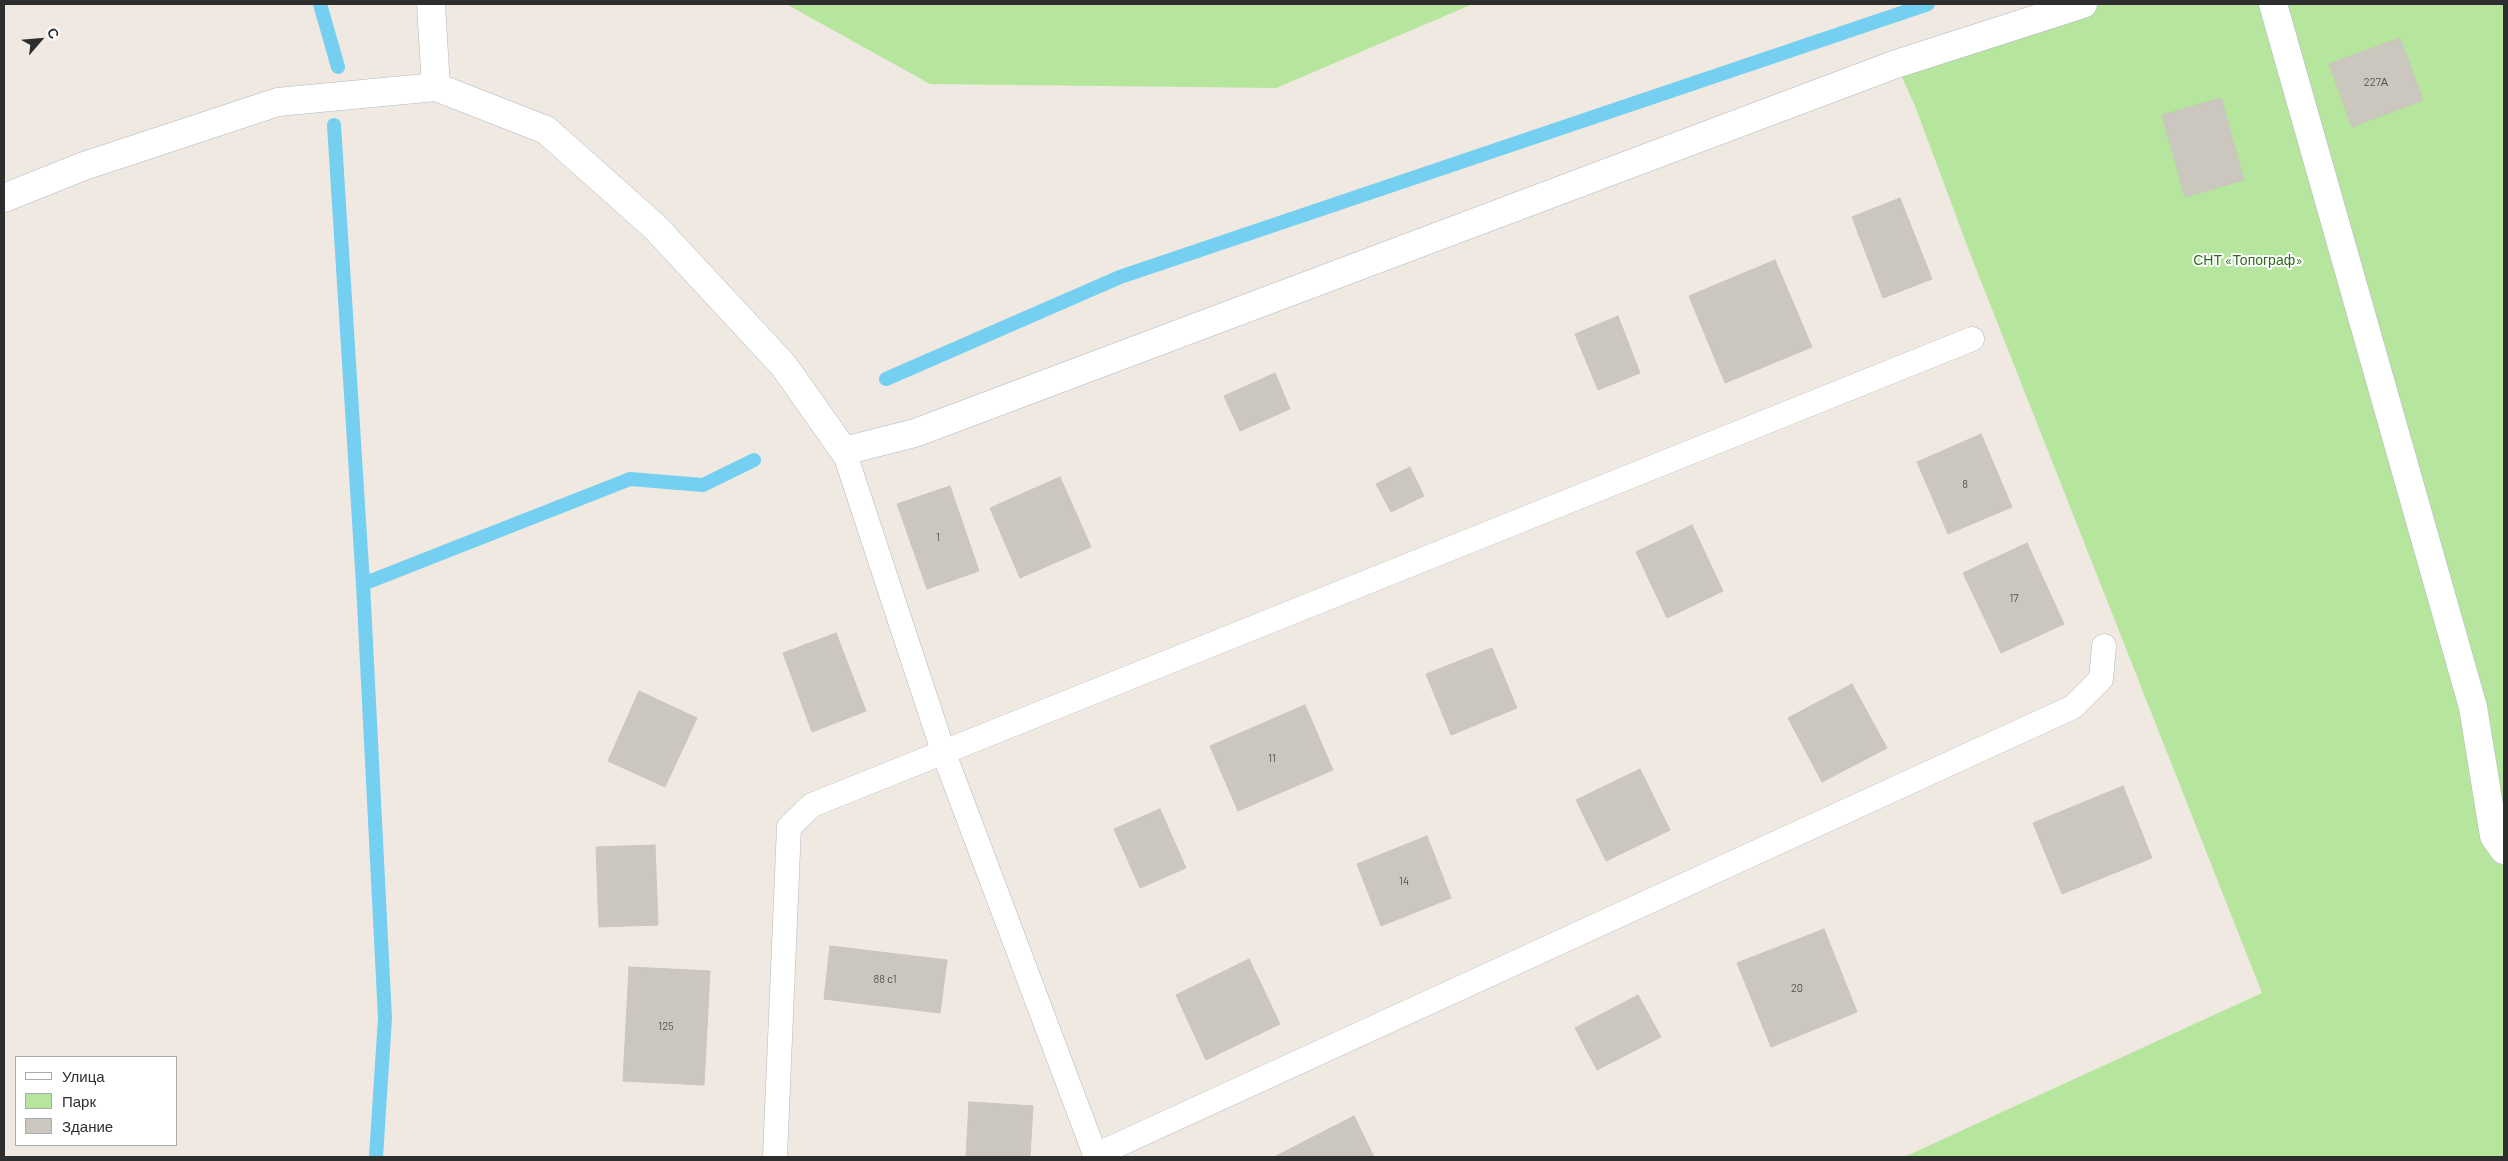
<!DOCTYPE html>
<meta charset="utf-8">
<style>
body{margin:0}
#map{position:relative;width:2508px;height:1161px;overflow:hidden;background:#efe9e1;font-family:Barlow,sans-serif}
canvas{display:block}
.frame{position:absolute;inset:0;border:5px solid #2e2e2e;pointer-events:none}
.legend{position:absolute;left:15px;top:1056px;width:162px;height:90px;box-sizing:border-box;background:#fff;border:1px solid #ababab;margin:0;padding:6px 9px;list-style:none;font-size:15px;color:#2e2e2e}
.legend li{display:flex;align-items:center;gap:10px;height:25px}
.legend b{width:25px;border:1px solid #ababab}
.north{position:absolute;left:15px;top:15px;width:50px;height:50px;-webkit-text-stroke:4px #fff;paint-order:stroke;rotate:63deg;font-size:14px;font-weight:700;line-height:20px;text-align:center;color:#2e2e2e}
.north::after{content:'';display:block;margin:auto;width:18px;height:22px;background:#2e2e2e;clip-path:polygon(50% 0,100% 100%,50% 72%,0 100%)}
</style>
<div id="map">
<canvas width="2508" height="1161"></canvas>
<div class="frame"></div>
<ul class="legend">
<li><b style="height:6px;background:#fff"></b>Улица</li>
<li><b style="height:14px;background:#b6e59e"></b>Парк</li>
<li><b style="height:14px;background:#cbc7bf"></b>Здание</li>
</ul>
<div class="north">С</div>
</div>
<script>
const ctx = document.querySelector('canvas').getContext('2d');
ctx.lineJoin = 'round';
function paint(path, color) {
  ctx.fillStyle = color;
  ctx.fill(path, 'evenodd');
}
function toPath(rows) {
  const path = new Path2D();
  for (const r of rows) {
    path.moveTo(r[0], r[1]);
    for (let i = 2; i < r.length; i += 2) path.lineTo(r[i], r[i + 1]);
  }
  return path;
}
function strokePath(path, color, width, dash) {
  ctx.strokeStyle = color;
  ctx.lineWidth = width;
  ctx.lineCap = dash ? 'butt' : 'round';
  ctx.setLineDash(dash || []);
  ctx.stroke(path);
}
function drawText(font, color, halo, rows, align = 'center') {
  ctx.font = font + ' Barlow,sans-serif';
  ctx.lineWidth = 4;
  ctx.setLineDash([]);
  ctx.textBaseline = 'middle';
  ctx.strokeStyle = halo;
  ctx.fillStyle = color;
  for (const [text, x, y, turn = 0] of rows) {
    ctx.save();
    ctx.translate(x, y);
    ctx.rotate((+turn || 0) * Math.PI / 180);
    ctx.textAlign = isNaN(turn) ? turn : align;
    if (halo) ctx.strokeText(text, 0, 0);
    ctx.fillText(text, 0, 0);
    ctx.restore();
  }
}
const green = toPath([
 [786,4,1473,4,1276,88,930,84],
 [2083,4,2504,4,2504,1157,1904,1157,2262,993,1971,256,1915,106,1896,64]
]);
const stream = toPath([
 [320,4,338,67],
 [334,125,363,584],
 [886,379,1120,277,1928,4],
 [376,1157,385,1018,363,584,630,479,703,485,754,460]
]);
const building = toPath([
 [2400,38,2423,100,2352,127,2329,64,2400,38],
 [2221,98,2244,180,2185,197,2162,115,2221,98],
 [1900,198,1932,279,1883,298,1852,217,1900,198],
 [1775,260,1812,347,1725,383,1689,296,1775,260],
 [1618,316,1640,373,1598,390,1575,334,1618,316],
 [1275,373,1290,409,1240,431,1224,396,1275,373],
 [1981,434,2012,507,1948,534,1917,462,1981,434],
 [1410,467,1424,496,1391,512,1376,484,1410,467],
 [1060,477,1091,547,1020,578,990,508,1060,477],
 [950,486,979,571,927,589,897,504,950,486],
 [1692,525,1723,591,1667,618,1636,552,1692,525],
 [2027,543,2064,624,2001,653,1963,573,2027,543],
 [836,633,866,711,812,732,783,653,836,633],
 [1492,648,1517,708,1451,735,1426,674,1492,648],
 [1852,684,1887,748,1822,782,1788,718,1852,684],
 [639,691,697,718,665,787,608,761,639,691],
 [1305,705,1333,770,1238,811,1210,746,1305,705],
 [1640,769,1670,830,1606,861,1576,800,1640,769],
 [2123,786,2152,858,2062,894,2033,823,2123,786],
 [1160,809,1186,868,1140,888,1114,829,1160,809],
 [1427,836,1451,898,1381,926,1357,864,1427,836],
 [655,845,658,925,599,927,596,847,655,845],
 [1824,929,1857,1012,1771,1047,1737,963,1824,929],
 [830,946,947,960,940,1013,824,999,830,946],
 [1249,959,1280,1024,1206,1060,1176,995,1249,959],
 [629,967,710,971,704,1085,623,1081,629,967],
 [1638,995,1661,1037,1597,1070,1575,1028,1638,995],
 [969,1102,1033,1106,1030,1157,966,1157,969,1102],
 [1354,1116,1374,1157,1274,1157,1354,1116]
]);
const service = toPath([
 [844,451,943,751,1096,1157],
 [1096,1155,2073,707,2101,679,2104,646],
 [775,1157,789,827,812,805,1972,339]
]);
const minor = toPath([
 [431,4,436,87],
 [2273,4,2473,707,2494,836,2504,850],
 [4,198,84,166,278,102,436,87,546,130,655,227,784,366,844,451,915,433,1896,64,2083,4]
]);
const numberNames = [
 ["227А",2376,82],
 ["8",1965,484],
 ["1",938,537],
 ["17",2014,598],
 ["11",1272,758],
 ["14",1404,881],
 ["88 с1",885,979],
 ["20",1797,988],
 ["125",666,1026]
];
const parkNames = [
 ["СНТ «Топограф»",2248,260]
];
paint(green, '#b6e59e');
strokePath(stream, '#75cff0', 14);
paint(building, '#cbc7bf');
strokePath(building, '#cbc5ba', 1);
strokePath(service, '#b4b7c1', 25);
strokePath(minor, '#b4b7c1', 29);
strokePath(service, '#fff', 24);
strokePath(minor, '#fff', 28);
drawText('11px', '#555452', null, numberNames);
drawText('14px', '#2c6e1b', '#fff', parkNames);
</script>
